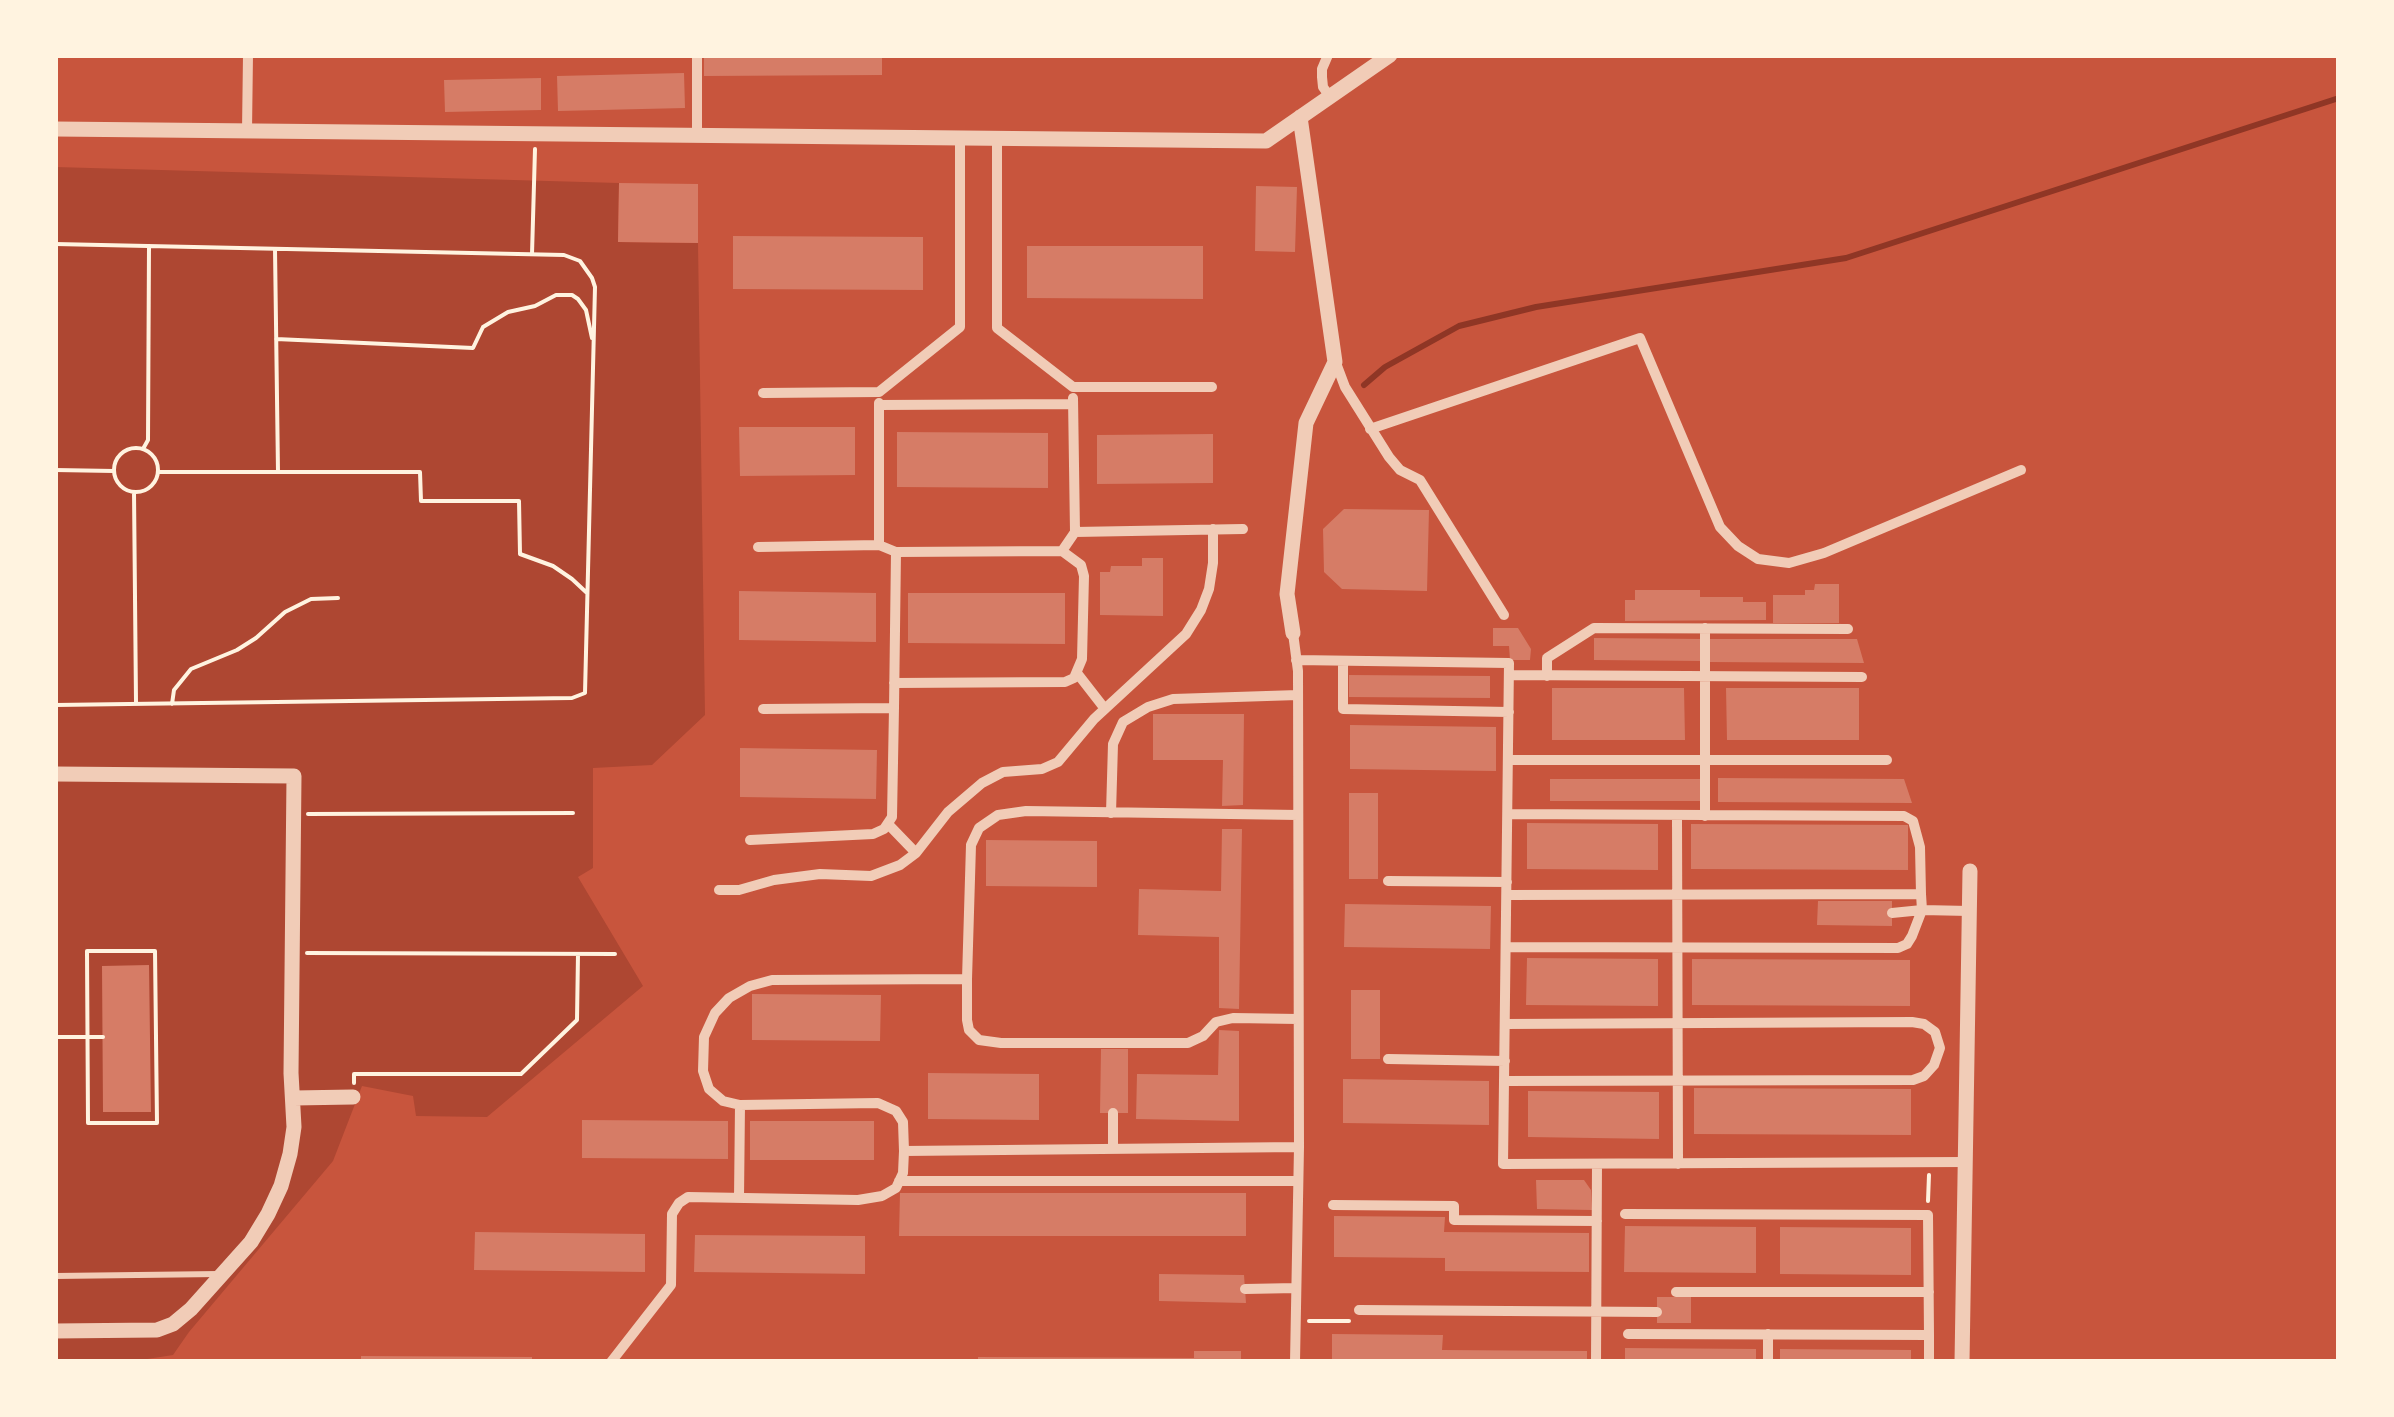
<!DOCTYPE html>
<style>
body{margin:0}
#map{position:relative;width:2394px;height:1417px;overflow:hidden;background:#c8553d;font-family:Poppins,sans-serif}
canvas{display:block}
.frame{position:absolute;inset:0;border:58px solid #fff3e0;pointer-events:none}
</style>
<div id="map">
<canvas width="2394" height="1417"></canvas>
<div class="frame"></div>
</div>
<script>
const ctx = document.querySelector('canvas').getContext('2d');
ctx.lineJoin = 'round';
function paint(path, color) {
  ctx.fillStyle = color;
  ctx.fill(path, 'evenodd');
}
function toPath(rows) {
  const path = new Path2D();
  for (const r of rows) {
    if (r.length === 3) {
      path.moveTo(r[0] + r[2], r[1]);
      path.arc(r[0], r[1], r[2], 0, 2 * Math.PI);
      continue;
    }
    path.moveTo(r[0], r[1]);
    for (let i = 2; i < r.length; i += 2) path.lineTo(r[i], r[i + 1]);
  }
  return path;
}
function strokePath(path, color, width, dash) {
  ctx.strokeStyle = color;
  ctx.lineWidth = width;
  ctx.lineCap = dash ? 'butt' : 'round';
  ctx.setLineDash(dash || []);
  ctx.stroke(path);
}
const green = toPath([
 [55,167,619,183,618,242,698,243,705,715,652,765,593,768,593,868,578,877,643,986,487,1117,416,1116,413,1096,362,1086,333,1161,189,1332,173,1355,147,1359,55,1361]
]);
const stream = toPath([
 [1364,385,1385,367,1459,326,1536,307,1846,258,2339,98]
]);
const building = toPath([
 [704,55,882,55,882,75,704,76],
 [684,73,685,108,558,111,557,76],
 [541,78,541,110,445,112,444,80],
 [619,183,698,184,698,243,618,242],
 [1256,186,1297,187,1295,252,1255,251],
 [733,236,923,237,923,290,733,289],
 [1027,246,1203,246,1203,299,1027,298],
 [739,427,855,427,855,475,740,476],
 [897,432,1048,433,1048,488,897,487],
 [1213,434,1213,483,1097,484,1097,435],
 [1344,509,1429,510,1427,591,1342,589,1324,572,1323,529],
 [1142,558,1163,558,1163,616,1100,615,1100,572,1110,572,1111,566,1142,566],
 [1815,584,1839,584,1839,623,1773,623,1773,595,1805,595,1805,590,1814,590],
 [1635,590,1700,590,1700,597,1743,597,1743,602,1766,602,1766,620,1625,621,1625,600,1635,600],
 [739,591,876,593,876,642,739,640],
 [908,593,1065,593,1065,644,908,643],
 [1493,628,1518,628,1531,649,1530,660,1510,660,1509,646,1493,646],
 [1594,638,1703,639,1703,661,1594,660],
 [1709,639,1857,639,1864,663,1709,662],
 [1349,675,1490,676,1490,698,1349,697],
 [1552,688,1684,688,1685,740,1552,740],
 [1726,688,1859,688,1859,740,1727,740],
 [1153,714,1244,714,1243,805,1222,806,1223,760,1153,760],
 [1350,725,1496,727,1496,771,1350,769],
 [740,748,877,750,876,799,740,797],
 [1718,778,1904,779,1912,803,1718,802],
 [1550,779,1700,779,1700,801,1550,801],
 [1349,793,1378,793,1378,879,1349,879],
 [1527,823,1658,824,1658,870,1527,869],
 [1691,824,1908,825,1908,870,1691,869],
 [1222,829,1242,829,1239,1009,1219,1008,1219,937,1138,935,1139,889,1221,891],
 [986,840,1097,841,1097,887,986,886],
 [1818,901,1892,901,1892,926,1817,925],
 [1345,904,1491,906,1490,949,1344,947],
 [1527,958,1658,959,1658,1006,1526,1005],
 [1692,959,1910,960,1910,1006,1692,1005],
 [149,965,151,1112,103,1112,102,966],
 [1351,990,1380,990,1380,1059,1351,1059],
 [752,994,881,995,880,1041,752,1040],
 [1219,1030,1239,1031,1239,1121,1136,1119,1137,1074,1218,1075],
 [1101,1049,1128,1049,1128,1113,1100,1113],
 [928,1073,1039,1074,1039,1120,928,1119],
 [1343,1079,1489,1081,1489,1125,1343,1123],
 [1694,1088,1911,1089,1911,1135,1694,1134],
 [1528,1091,1659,1092,1659,1139,1528,1137],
 [582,1120,728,1121,728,1159,582,1158],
 [750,1121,874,1121,874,1160,750,1160],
 [1536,1180,1584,1180,1591,1190,1592,1210,1537,1209],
 [900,1193,1246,1193,1246,1236,899,1236],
 [1334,1216,1445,1217,1444,1232,1589,1233,1589,1272,1445,1271,1445,1258,1334,1257],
 [1625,1226,1756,1227,1756,1273,1624,1272],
 [1780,1227,1911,1228,1911,1275,1780,1274],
 [475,1232,645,1234,645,1272,474,1270],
 [695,1235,865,1236,865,1274,694,1272],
 [1159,1274,1244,1275,1246,1303,1159,1301],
 [1657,1297,1691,1297,1691,1323,1657,1323],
 [1332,1334,1443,1335,1442,1350,1587,1351,1587,1362,1332,1362],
 [1625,1348,1756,1349,1756,1362,1625,1362],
 [1780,1349,1911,1350,1911,1362,1780,1362],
 [1194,1351,1241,1351,1241,1362,978,1362,978,1357,1194,1358],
 [361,1356,532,1357,532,1362,361,1362]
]);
const path = toPath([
 [55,244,564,255,580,261,592,278,595,287,585,693,572,698,55,705],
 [275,249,278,472],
 [532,254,535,149],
 [276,339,473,348,483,327,508,312,535,306,556,295,572,295,578,299,586,310,592,338],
 [136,470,22],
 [143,449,148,440,149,246],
 [55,470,114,471],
 [159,472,420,472,421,501,519,501,520,554,553,566,572,579,587,593],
 [134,492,136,702],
 [172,704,174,690,191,669,237,650,256,638,285,612,311,599,338,598],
 [308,814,573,813],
 [87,951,155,951,157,1123,88,1123,87,951],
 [307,953,615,954],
 [55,1037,103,1037],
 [354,1083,354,1074,521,1074,577,1020,578,954],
 [1928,1201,1929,1175],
 [1309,1321,1349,1321]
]);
const service = toPath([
 [55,1276,219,1274]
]);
const minor = toPath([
 [1328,55,1322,69,1322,77,1323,87,1330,97],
 [247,131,248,55],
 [697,136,697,55],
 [997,139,997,328,1073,387,1212,387],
 [1336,363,1345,387,1389,457,1400,470,1420,480,1504,615],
 [763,393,879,392,960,327,960,139],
 [1073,398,1075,532],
 [879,403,879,545],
 [879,405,1073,404],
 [1370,429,1640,338,1720,527,1738,546,1758,559,1789,563,1824,553,2021,470],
 [758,547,879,545,896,552,1062,551,1075,532,1243,529],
 [1705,628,1705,816],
 [1293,633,1298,671,1299,1147,1295,1362],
 [1296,660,1509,663,1503,1164,1965,1162],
 [1343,661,1343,709,1509,712],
 [1077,673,1105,709],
 [1509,675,1862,677],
 [1547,676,1547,658,1594,628,1848,629],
 [894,683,1065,682,1074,678,1082,659,1084,576,1081,565,1062,551],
 [763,709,894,708,896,552],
 [1508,760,1887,760],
 [1111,813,1113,744,1123,722,1148,707,1173,699,1298,695],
 [1508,814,1904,816,1913,821,1920,847,1921,894],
 [1677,816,1678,1164],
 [888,824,916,853],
 [750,840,873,834,884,829,892,817,894,708],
 [1388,881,1507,882],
 [719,890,739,890,774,880,820,874,871,876,900,865,916,853,948,812,982,783,1003,772,1042,769,1058,762,1094,719,1186,634,1201,610,1209,589,1213,563,1213,529],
 [1892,913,1922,910,1969,911],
 [1506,947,1898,948,1907,944,1912,936,1922,910,1921,894,1507,895],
 [967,979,967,1020,969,1030,979,1040,1001,1043,1188,1043,1203,1036,1216,1022,1233,1018,1298,1019],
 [1388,1059,1505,1061],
 [1504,1081,1913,1080,1924,1076,1934,1065,1940,1048,1935,1032,1924,1024,1912,1022,1505,1024],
 [1113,1113,1113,1149],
 [904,1151,903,1122,896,1111,878,1103,740,1105,723,1101,709,1089,703,1071,704,1037,715,1013,729,998,750,986,772,980,967,979,971,845,979,828,998,815,1026,811,1298,815],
 [899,1181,1298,1181],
 [739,1198,740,1105],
 [1333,1205,1454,1206,1454,1220,1597,1221],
 [1625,1214,1928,1215,1929,1335],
 [1245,1289,1296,1288],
 [1676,1292,1929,1292],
 [1359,1310,1657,1312],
 [1628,1334,1929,1335,1929,1362],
 [611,1362,671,1285,672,1214,679,1203,688,1197,858,1200,882,1196,896,1188,903,1173,904,1151,1299,1147],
 [1596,1362,1597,1164],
 [1768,1362,1768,1334]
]);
const tertiary = toPath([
 [55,129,1266,141,1390,55],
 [1293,633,1287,594,1306,423,1335,362,1300,117],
 [55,774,294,776,291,1073,294,1127,290,1154,281,1186,268,1214,251,1242,191,1309,173,1324,157,1330,55,1331],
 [294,1098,353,1097],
 [1962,1362,1970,871]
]);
paint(green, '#ae4732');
strokePath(stream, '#8f3625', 6);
paint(building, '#d67c66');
strokePath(path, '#fff3e0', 4);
strokePath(service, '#f1ccb7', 6);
strokePath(minor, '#f1ccb7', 10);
strokePath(tertiary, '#f1ccb7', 15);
</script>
